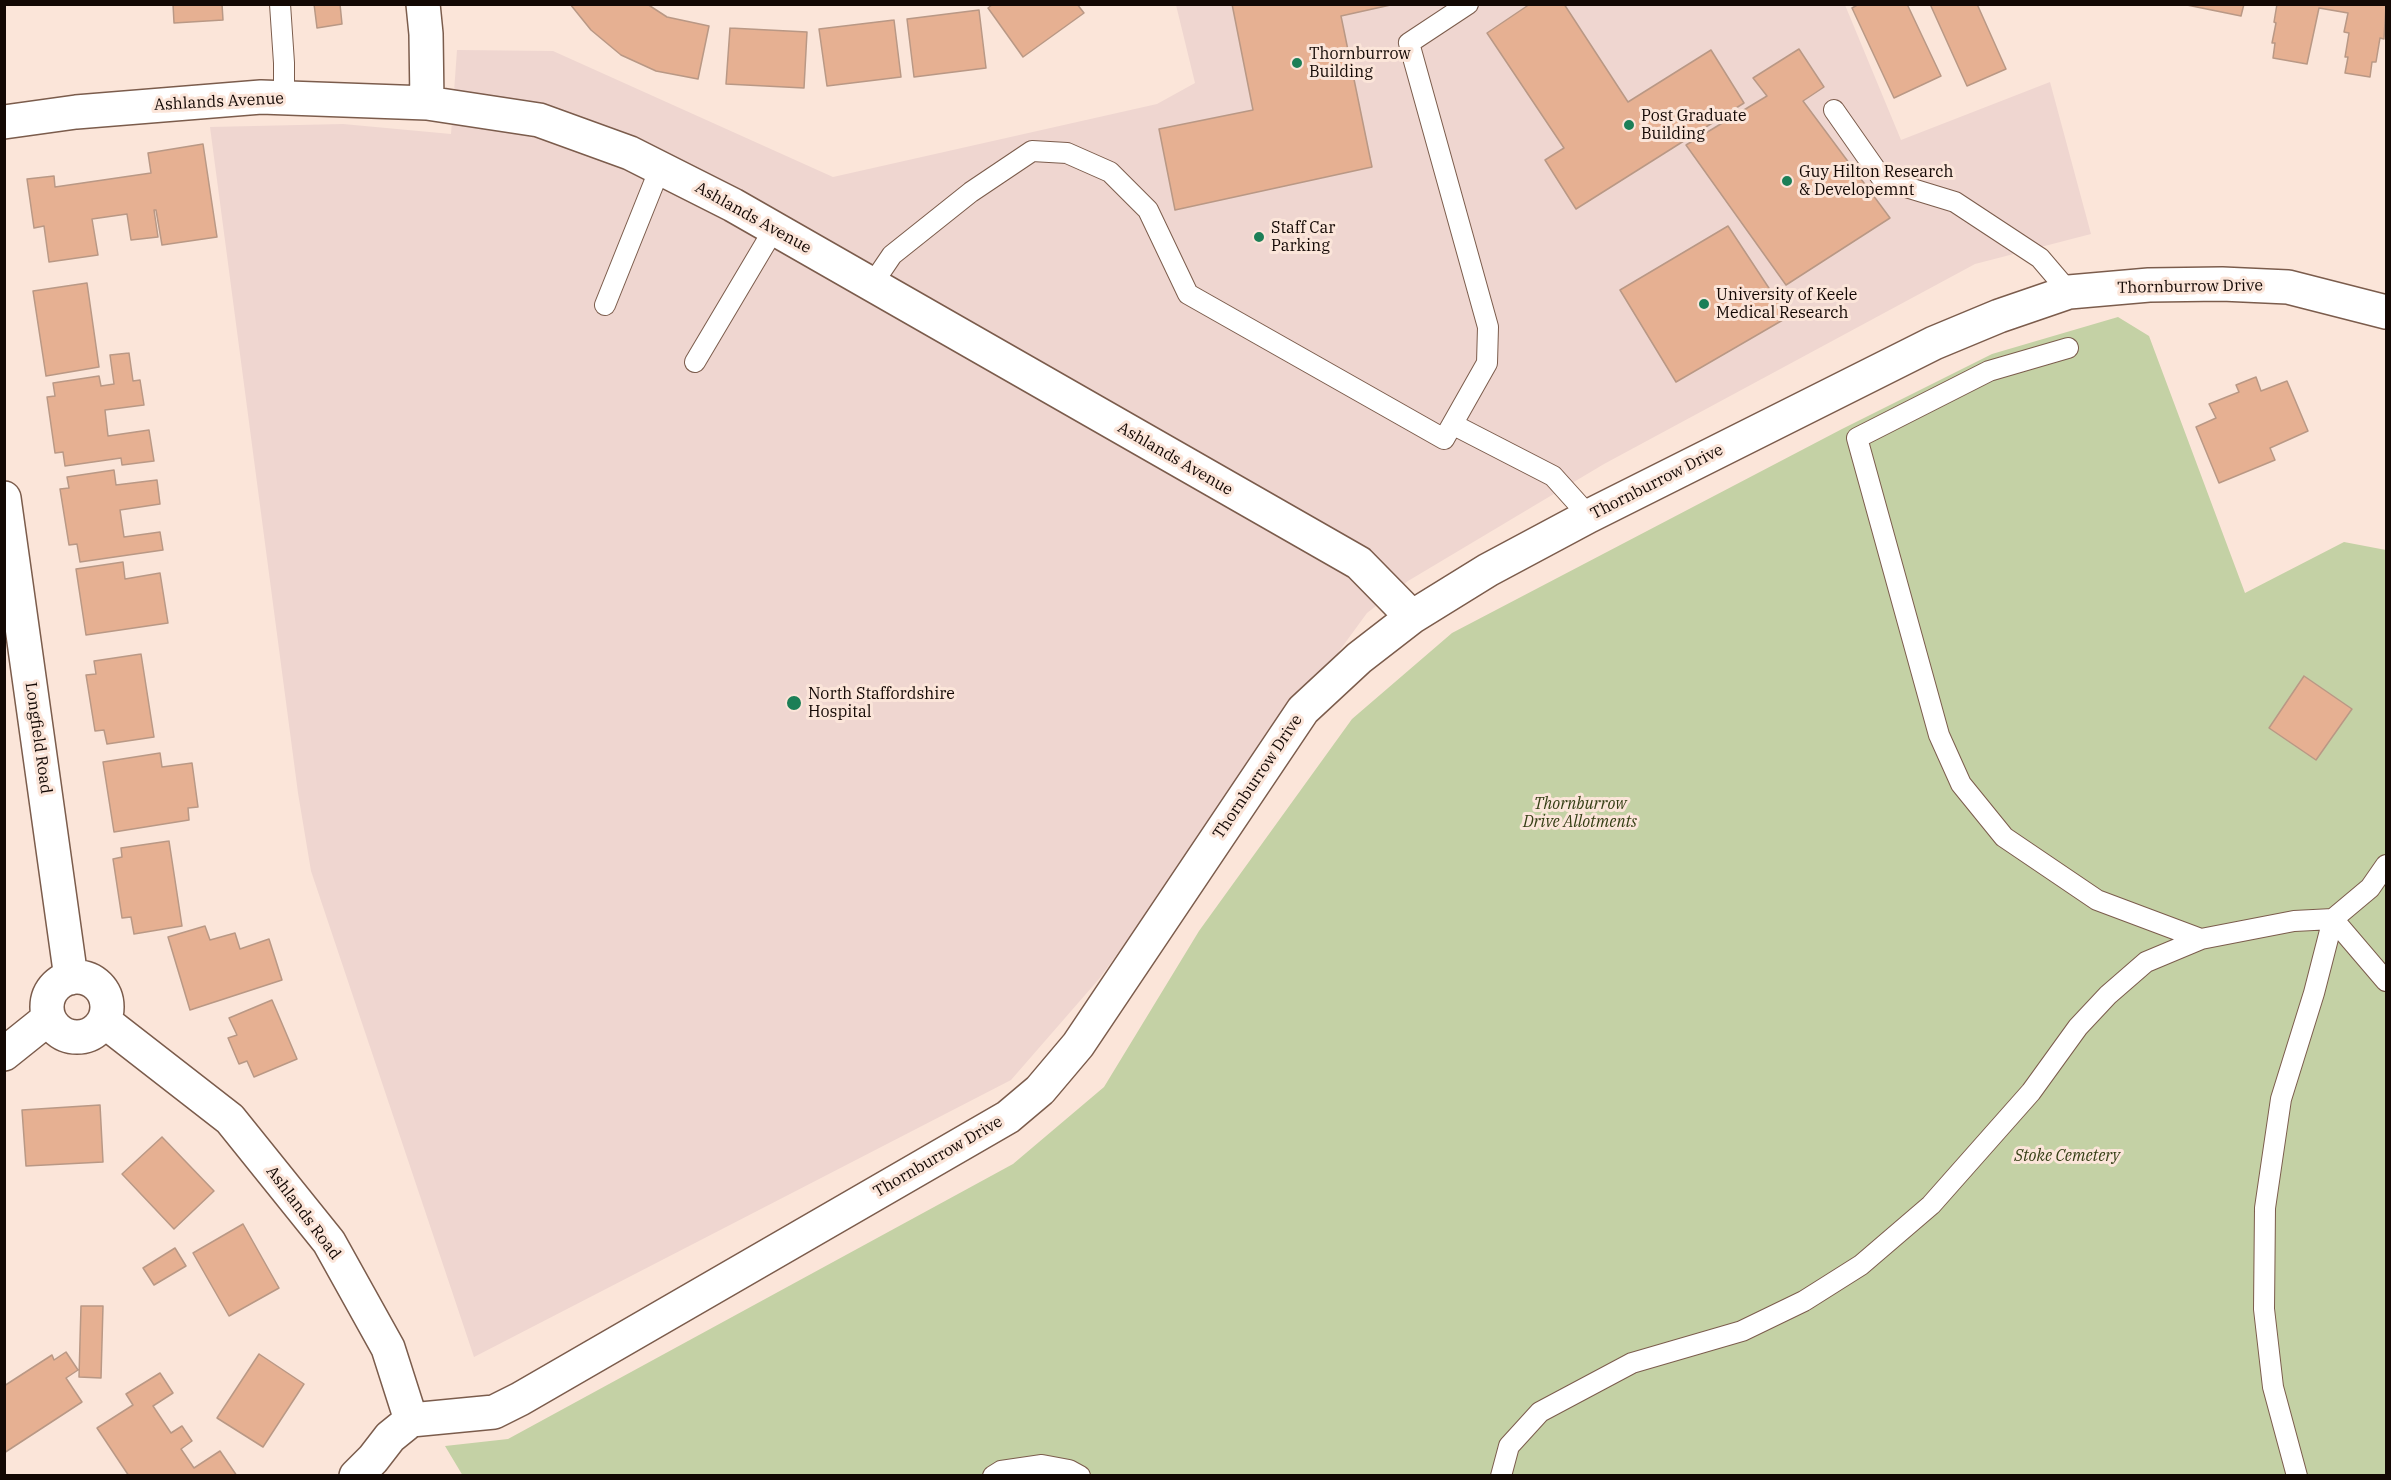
<!DOCTYPE html>
<style>
body{margin:0}
#map{position:relative;width:2391px;height:1480px;overflow:hidden;background:#fbe5d9;font-family:"IBM Plex Serif",serif}
canvas{display:block}
.frame{position:absolute;inset:0;border:6px solid #130804;pointer-events:none}
</style>
<div id="map">
<canvas width="2391" height="1480"></canvas>
<div class="frame"></div>
</div>
<script>
const ctx = document.querySelector('canvas').getContext('2d');
ctx.lineJoin = 'round';
function paint(path, color) {
  ctx.fillStyle = color;
  ctx.fill(path, 'evenodd');
}
function toPath(rows) {
  const path = new Path2D();
  for (const r of rows) {
    if (r.length === 3) {
      path.moveTo(r[0] + r[2], r[1]);
      path.arc(r[0], r[1], r[2], 0, 2 * Math.PI);
      continue;
    }
    path.moveTo(r[0], r[1]);
    for (let i = 2; i < r.length; i += 2) path.lineTo(r[i], r[i + 1]);
  }
  return path;
}
function strokePath(path, color, width, dash) {
  ctx.strokeStyle = color;
  ctx.lineWidth = width;
  ctx.lineCap = dash ? 'butt' : 'round';
  ctx.setLineDash(dash || []);
  ctx.stroke(path);
}
function drawText(font, color, halo, rows, align = 'center') {
  ctx.font = font + ' "IBM Plex Serif",serif';
  ctx.lineWidth = 6;
  ctx.setLineDash([]);
  ctx.textBaseline = 'middle';
  ctx.strokeStyle = halo;
  ctx.fillStyle = color;
  for (const [text, x, y, turn = 0] of rows) {
    ctx.save();
    ctx.translate(x, y);
    ctx.rotate((+turn || 0) * Math.PI / 180);
    ctx.textAlign = isNaN(turn) ? turn : align;
    if (halo) ctx.strokeText(text, 0, 0);
    ctx.fillText(text, 0, 0);
    ctx.restore();
  }
}
const medical = toPath([
 [1176,5,1845,5,1901,140,2050,82,2091,234,1975,264,1604,464,1408,581,1367,613,1099,979,1011,1080,474,1357,311,871,298,793,210,127,343,124,451,134,457,50,553,51,833,177,1157,104,1195,83]
]);
const green = toPath([
 [2118,317,2149,336,2245,593,2344,542,2386,550,2386,1475,463,1476,445,1446,508,1439,1013,1164,1104,1087,1199,931,1352,719,1452,633,1842,429,1992,354]
]);
const building = toPath([
 [173,4,222,4,223,20,174,23,173,4],
 [314,4,340,4,342,24,317,28,314,4],
 [570,4,647,4,667,17,709,26,698,79,656,71,621,55,591,30,570,4],
 [993,4,1077,4,1084,13,1023,57,988,8,993,4],
 [1232,4,1395,4,1341,16,1372,167,1175,210,1159,129,1253,110,1232,4],
 [1530,4,1564,4,1628,102,1711,50,1744,103,1576,209,1545,160,1564,148,1487,33,1530,4],
 [1859,4,1907,4,1941,76,1894,98,1852,8,1859,4],
 [1930,4,1977,4,2006,69,1967,86,1930,4],
 [2182,4,2244,4,2241,16,2182,4],
 [2277,4,2386,4,2384,39,2380,38,2376,62,2372,62,2370,77,2345,73,2348,57,2345,57,2349,33,2344,32,2348,13,2319,8,2307,64,2273,58,2275,43,2272,43,2276,23,2274,22,2277,4],
 [979,10,986,68,914,77,907,19,979,10],
 [894,20,901,77,827,86,819,29,894,20],
 [730,28,807,32,804,88,726,84,730,28],
 [1799,49,1824,87,1803,101,1890,218,1786,285,1686,145,1767,96,1753,78,1799,49],
 [203,144,217,237,162,245,156,210,154,210,158,237,131,240,127,214,92,219,98,255,49,262,44,226,34,228,27,179,54,176,55,187,151,173,148,153,203,144],
 [1728,226,1788,317,1676,382,1620,290,1728,226],
 [87,283,99,367,46,376,33,291,87,283],
 [129,353,133,381,140,380,144,405,105,410,108,436,149,430,154,461,122,465,121,458,65,466,63,452,55,453,47,397,55,396,53,383,99,376,101,386,114,384,110,355,129,353],
 [2256,377,2261,391,2287,381,2308,431,2270,448,2275,460,2219,483,2196,427,2216,418,2209,404,2239,392,2236,385,2256,377],
 [114,470,116,485,157,480,160,504,120,510,124,537,160,532,163,550,80,562,77,544,69,545,60,489,69,488,67,477,114,470],
 [123,562,125,579,160,573,168,623,86,635,76,569,123,562],
 [141,654,154,737,107,744,104,730,95,731,86,675,96,674,94,661,141,654],
 [2304,676,2352,709,2316,760,2269,728,2304,676],
 [160,753,162,767,192,763,198,807,188,808,189,820,114,832,103,762,160,753],
 [169,841,182,926,134,934,131,917,122,918,113,859,122,857,121,848,169,841],
 [205,926,210,940,235,933,240,949,269,939,282,980,190,1010,168,937,205,926],
 [272,1000,297,1059,254,1077,247,1061,239,1064,228,1038,237,1035,229,1018,272,1000],
 [100,1105,103,1162,26,1166,22,1110,100,1105],
 [162,1137,214,1191,174,1229,122,1174,162,1137],
 [243,1224,279,1288,229,1316,193,1253,243,1224],
 [175,1248,186,1266,154,1285,143,1268,175,1248],
 [81,1306,103,1306,101,1378,79,1377,81,1306],
 [66,1352,78,1370,66,1378,82,1402,4,1453,4,1386,52,1355,54,1360,66,1352],
 [259,1354,304,1384,263,1447,217,1418,259,1354],
 [160,1373,173,1393,153,1406,171,1433,182,1426,192,1441,181,1449,194,1468,220,1451,237,1476,129,1476,97,1428,133,1405,126,1394,160,1373]
]);
const service = toPath([
 [280,4,284,63,284,98],
 [1834,110,1883,180,1955,202,2040,258,2069,292],
 [871,286,892,255,971,192,1032,151,1067,153,1110,172,1148,210,1188,294,1444,439,1487,363,1488,327,1409,43,1468,4],
 [605,305,660,168],
 [2068,348,1989,371,1857,438,1939,735,1961,784,2004,837,2097,900,2201,939],
 [695,362,774,229],
 [1454,425,1553,476,1589,516],
 [993,1476,1001,1471,1042,1465,1069,1470,1080,1476],
 [1501,1476,1509,1446,1540,1412,1632,1363,1742,1331,1804,1301,1861,1265,1931,1205,2031,1092,2078,1027,2108,995,2146,962,2201,939,2294,921,2333,919,2386,981],
 [2297,1476,2273,1387,2264,1309,2265,1208,2281,1099,2314,993,2333,919,2370,888,2386,865]
]);
const minor = toPath([
 [423,4,426,34,427,103],
 [4,122,76,112,261,97,427,103,539,120,630,153,733,205,1359,563,1412,617],
 [4,498,71,978],
 [77,1007,30],
 [104,1021,230,1119,329,1242,388,1348,411,1420],
 [4,1054,49,1018],
 [411,1420,494,1412,520,1399,1008,1117,1040,1090,1078,1045,1303,710,1359,658,1412,617,1488,570,1589,516,1934,343,1999,316,2069,292,2149,285,2222,284,2288,287,2386,312],
 [356,1476,373,1459,390,1437,411,1420]
]);
const markers = [
 [1297,63,6,"#1c7f57"],
 [1629,125,6,"#1c7f57"],
 [1787,181,6,"#1c7f57"],
 [1259,237,6,"#1c7f57"],
 [1704,304,6,"#1c7f57"],
 [794,703,8,"#1c7f57"]
];
const poiNames = [
 ["Thornburrow",1309,54],
 ["Building",1309,72],
 ["Post Graduate",1641,116],
 ["Building",1641,134],
 ["Guy Hilton Research",1799,172],
 ["& Developemnt",1799,190],
 ["Staff Car",1271,228],
 ["Parking",1271,246],
 ["University of Keele",1716,295],
 ["Medical Research",1716,313],
 ["North Staffordshire",808,694],
 ["Hospital",808,712]
];
const streetNames = [
 ["Ashlands Avenue",219,102,-3],
 ["Ashlands Avenue",753,218,29],
 ["Thornburrow Drive",2190,287,-1],
 ["Ashlands Avenue",1175,459,30],
 ["Thornburrow Drive",1657,482,-27],
 ["Longfield Road",38,738,82],
 ["Thornburrow Drive",1258,777,-56],
 ["Thornburrow Drive",938,1157,-30],
 ["Ashlands Road",303,1213,53]
];
const parkNames = [
 ["Thornburrow",1580,804],
 ["Drive Allotments",1580,822],
 ["Stoke Cemetery",2067,1156]
];
paint(medical, '#efd6d0');
paint(green, '#c4d1a5');
paint(building, '#e6b092');
strokePath(building, '#b99885', 1.5);
strokePath(service, '#7b5c4c', 22);
strokePath(minor, '#7b5c4c', 36);
strokePath(service, '#fff', 20);
strokePath(minor, '#fff', 33);
for (const [x, y, r, color] of markers) {
  const dot = new Path2D();
  dot.arc(x, y, r, 0, 2 * Math.PI);
  ctx.fillStyle = color;
  ctx.fill(dot);
  strokePath(dot, '#fbe5d9', 2);
}
drawText('16px', '#130804', '#fbe5d9', poiNames, 'left');
drawText('16px', '#130804', '#fbe5d9', streetNames);
drawText('italic 16px', '#333d13', '#fbe5d9', parkNames);
</script>
